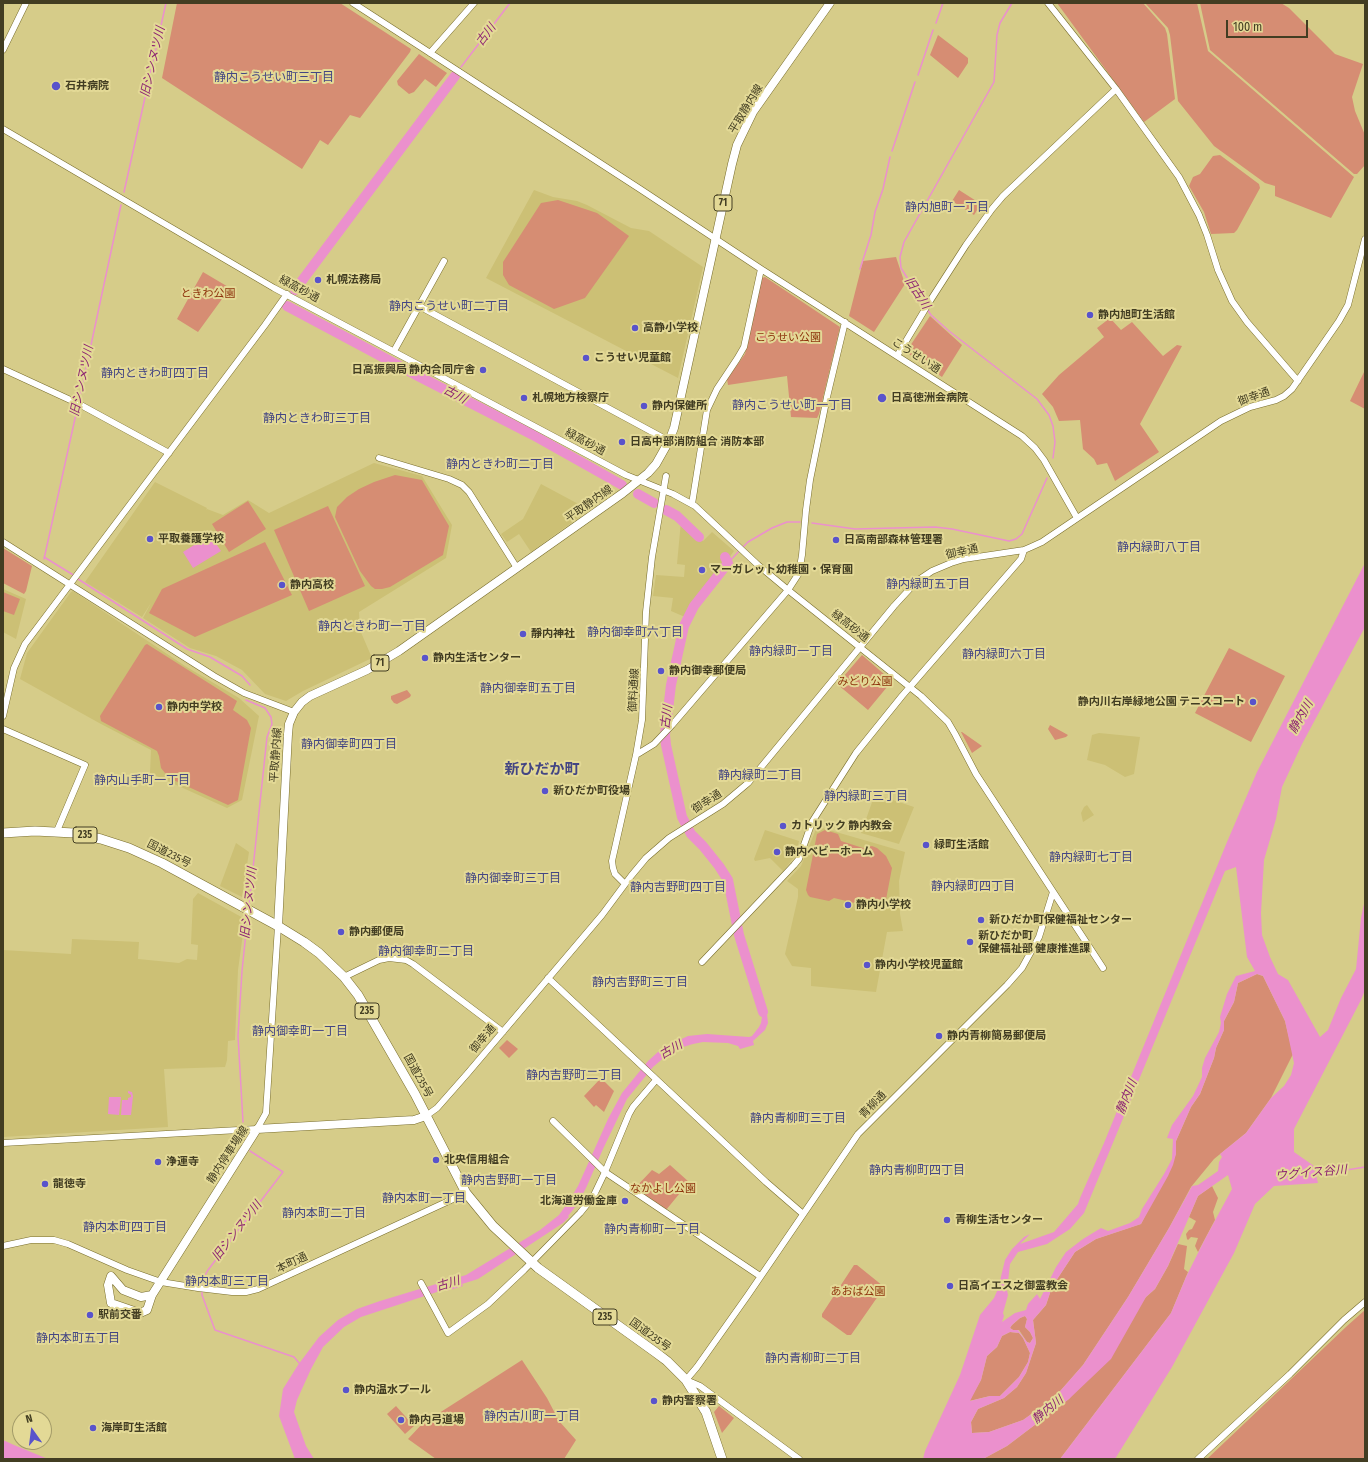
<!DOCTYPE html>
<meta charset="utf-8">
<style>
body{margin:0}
#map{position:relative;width:1368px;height:1462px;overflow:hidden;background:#d6cc89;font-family:"Fira Sans Condensed",sans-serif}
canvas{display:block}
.frame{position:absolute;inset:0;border:4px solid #423d22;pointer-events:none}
.north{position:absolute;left:12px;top:1410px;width:40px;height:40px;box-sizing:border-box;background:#e3d996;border:1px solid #a39b68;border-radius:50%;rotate:346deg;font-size:11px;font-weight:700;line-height:16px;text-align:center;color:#423d22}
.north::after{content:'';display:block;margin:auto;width:14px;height:18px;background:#5953cb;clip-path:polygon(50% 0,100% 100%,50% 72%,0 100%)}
.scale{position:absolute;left:1226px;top:20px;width:82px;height:18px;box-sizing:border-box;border:2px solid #423d22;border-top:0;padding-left:5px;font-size:12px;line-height:14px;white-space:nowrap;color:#423d22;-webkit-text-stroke:3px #e3d996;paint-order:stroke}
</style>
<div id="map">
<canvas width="1368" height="1462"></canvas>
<div class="frame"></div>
<div class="north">N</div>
<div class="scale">100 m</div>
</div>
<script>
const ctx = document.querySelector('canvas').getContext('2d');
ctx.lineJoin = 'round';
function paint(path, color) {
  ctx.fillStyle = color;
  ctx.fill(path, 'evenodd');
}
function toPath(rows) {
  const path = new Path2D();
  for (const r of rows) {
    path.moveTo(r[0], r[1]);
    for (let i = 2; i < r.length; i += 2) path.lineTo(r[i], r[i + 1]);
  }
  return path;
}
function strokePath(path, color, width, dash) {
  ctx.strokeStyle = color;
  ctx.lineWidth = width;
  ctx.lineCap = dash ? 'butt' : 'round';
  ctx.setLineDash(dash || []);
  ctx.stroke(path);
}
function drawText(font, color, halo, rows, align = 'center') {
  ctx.font = font + ' "Fira Sans Condensed","Noto Sans JP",sans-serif';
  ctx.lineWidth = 4;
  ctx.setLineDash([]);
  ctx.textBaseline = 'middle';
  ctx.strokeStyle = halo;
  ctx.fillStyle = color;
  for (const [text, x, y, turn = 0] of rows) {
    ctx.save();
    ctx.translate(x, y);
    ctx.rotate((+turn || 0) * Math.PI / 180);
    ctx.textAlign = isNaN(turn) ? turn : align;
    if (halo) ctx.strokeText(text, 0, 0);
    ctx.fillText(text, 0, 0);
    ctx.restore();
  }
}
const built = toPath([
 [534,190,553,197,577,201,587,205,631,228,649,231,703,267,678,378,486,278],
 [374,463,422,476,452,525,446,558,359,612,360,630,372,658,303,691,286,701,265,694,242,670,216,656,190,648,143,618,151,603,142,617,85,582,155,482,207,508,206,510,207,509,223,515,248,500,269,513],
 [541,484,584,507,578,518,531,552,519,534,507,542,501,534,523,519],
 [681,521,703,541,712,532,734,551,685,617,671,611,673,598,653,596,656,575,684,577,685,565,677,564],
 [3,589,26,599,16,639,3,632],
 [73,591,185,666,239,698,259,716,242,800,227,808,150,773,151,750,101,724,20,679,27,653,71,592],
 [1099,733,1140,737,1134,774,1125,777,1105,765,1087,760,1092,735],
 [875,794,914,807,899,844,861,833],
 [1087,805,1094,815,1083,822,1081,813,1084,807],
 [819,827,905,852,899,881,900,914,903,931,887,932,876,992,811,986,811,968,792,966,785,954,798,897,798,889,787,881,801,866,816,829],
 [765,830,799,841,796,855,783,871,770,858,755,861,754,859],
 [236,843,249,852,242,897,220,886],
 [198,893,245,919,238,970,235,1040,228,1041,227,1060,225,1067,164,1069,168,1127,3,1137,3,950,71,954,72,939,139,942,138,959,179,963,187,959,197,960,198,945,191,944,193,899]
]);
const green = toPath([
 [177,3,340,3,411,49,410,52,360,118,350,115,328,145,320,140,302,169,162,78],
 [1057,3,1143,3,1165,28,1167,34,1175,99,1144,122],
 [1145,3,1197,3,1208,51,1354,177,1331,218,1275,196,1275,186,1265,183,1214,146,1178,101,1170,35,1168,28],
 [1200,3,1281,3,1289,8,1335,54,1363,64,1352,97,1355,111,1365,135,1365,165,1357,174,1354,174,1210,50],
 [938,35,968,58,968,63,958,78,930,55],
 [419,54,447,73,436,87,425,79,414,92,409,94,398,85,397,81],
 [1220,155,1259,184,1260,188,1237,230,1234,233,1211,234,1204,212,1189,186,1193,177,1200,174,1213,156],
 [959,190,981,204,974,215,952,201],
 [558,200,597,213,629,236,585,298,554,309,509,285,503,275,503,262,541,203],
 [896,257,905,284,874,332,849,316,863,261],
 [203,272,230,288,198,332,177,319],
 [765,277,840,327,819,414,817,418,791,417,787,376,728,385,727,379,745,354,762,278],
 [930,316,962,345,942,377,906,352],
 [1110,318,1121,330,1132,322,1163,356,1177,345,1182,346,1140,424,1159,452,1115,481,1107,463,1097,465,1094,459,1083,449,1080,420,1059,421,1053,407,1042,394,1059,375,1104,337,1097,328],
 [1365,370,1365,409,1350,401],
 [395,475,422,480,449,526,443,555,390,587,382,589,375,589,371,586,360,571,335,517,337,507,347,497,359,489,374,482],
 [248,501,266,529,229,552,212,524],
 [328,506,365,586,309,611,274,530],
 [265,542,292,595,195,637,149,613,162,589],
 [3,548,32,566,26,591,24,594,3,583],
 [3,592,20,599,14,615,3,611],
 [147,644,237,701,233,710,247,720,251,728,238,800,228,805,169,778,161,768,159,756,157,751,101,721,100,716,145,645],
 [1229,648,1285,676,1251,742,1195,713],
 [862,655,892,681,868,710,837,684],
 [407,690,411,695,410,697,397,704,394,703,391,699,391,696],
 [1050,725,1068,735,1066,737,1055,740,1048,729],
 [961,732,962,732,982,746,972,753],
 [825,830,838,834,841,841,863,848,872,846,877,848,886,856,892,868,884,910,834,898,829,901,810,897,808,895,806,890,817,834],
 [1257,974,1263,976,1285,1021,1293,1054,1271,1098,1246,1133,1214,1159,1191,1187,1169,1228,1128,1297,1083,1365,1054,1398,1023,1420,989,1432,972,1433,971,1422,978,1409,1004,1398,1017,1387,1026,1373,1036,1343,1033,1320,1046,1305,1052,1287,1075,1252,1096,1239,1141,1224,1176,1154,1176,1141,1191,1107,1200,1094,1214,1058,1216,1048,1224,1030,1224,1021,1234,1002,1238,983],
 [507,1040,518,1049,509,1058,499,1048],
 [601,1078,614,1091,604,1112,596,1105,594,1107,584,1096],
 [670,1165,689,1182,666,1210,635,1188,652,1170,659,1174],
 [1212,1186,1218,1198,1213,1212,1215,1220,1198,1252,1195,1246,1198,1238,1191,1237,1188,1240,1187,1239,1186,1234,1189,1230,1192,1229,1196,1221,1189,1217,1198,1196],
 [1178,1244,1187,1246,1184,1269,1188,1272,1171,1313,1060,1459,983,1459,1007,1446,1069,1399,1146,1297,1155,1289,1168,1266],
 [854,1265,857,1265,883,1286,883,1289,851,1335,847,1335,822,1317,822,1314],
 [1365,1310,1365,1459,1207,1459,1347,1326],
 [1025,1316,1027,1319,1025,1327,1030,1332,1033,1338,1030,1343,1027,1342,1019,1330,1013,1330,1010,1328,1012,1325,1020,1318],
 [1010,1332,1019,1333,1023,1338,1030,1353,1028,1362,1019,1377,1000,1396,990,1396,969,1401,981,1380,987,1356,997,1347,1002,1336],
 [522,1360,547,1398,559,1421,576,1440,564,1459,436,1459,408,1439,422,1424],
 [396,1406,414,1426,405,1434,387,1414],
 [719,1406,734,1418,722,1433,714,1412]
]);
const water = toPath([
 [210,535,221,551,193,568,183,552],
 [1365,563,1365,627,1302,744,1282,787,1276,819,1264,860,1261,913,1262,935,1270,957,1278,974,1288,980,1320,1037,1328,1030,1341,998,1356,969,1361,918,1365,899,1365,990,1361,1000,1294,1129,1294,1152,1314,1166,1318,1183,1274,1186,1255,1204,1234,1253,1172,1367,1115,1459,1060,1459,1171,1313,1186,1277,1205,1239,1232,1189,1228,1175,1198,1196,1168,1266,1155,1289,1146,1297,1111,1359,1069,1399,1007,1446,983,1459,923,1459,925,1451,960,1375,980,1315,994,1298,998,1289,1005,1260,1012,1249,1024,1237,1030,1234,1020,1244,1054,1232,1078,1204,1080,1198,1104,1143,1227,842,1257,772],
 [1236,867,1247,957,1255,971,1236,976,1227,994,1220,1017,1221,1023,1219,1032,1205,1058,1202,1068,1202,1077,1193,1096,1172,1125,1167,1138,1173,1139,1172,1159,1164,1174,1142,1209,1139,1217,1130,1223,1108,1231,1101,1228,1083,1239,1066,1252,1056,1267,1040,1299,1037,1294,1028,1304,1026,1310,1015,1313,1002,1322,1004,1316,1003,1313,1008,1295,1007,1290,1010,1264,1018,1252,1047,1244,1070,1229,1084,1213,1225,871],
 [1257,974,1263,976,1285,1021,1294,1063,1291,1075,1284,1086,1271,1098,1246,1133,1220,1154,1222,1157,1219,1162,1218,1171,1198,1185,1192,1186,1169,1228,1128,1297,1083,1365,1054,1398,1023,1420,989,1432,972,1433,971,1422,978,1409,1004,1398,1017,1387,1026,1373,1036,1343,1033,1320,1046,1305,1052,1287,1075,1252,1096,1239,1141,1224,1168,1176,1173,1165,1176,1154,1176,1141,1191,1107,1200,1094,1214,1058,1216,1048,1224,1030,1224,1021,1234,1002,1238,983],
 [1025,1316,1027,1319,1025,1327,1030,1332,1033,1338,1030,1343,1027,1342,1018,1330,1013,1330,1010,1328,1012,1325,1020,1318],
 [1010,1332,1019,1333,1023,1338,1030,1353,1028,1362,1019,1377,1000,1396,990,1396,970,1401,981,1380,987,1356,997,1347,1002,1336],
 [762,999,767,1014,768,1023,765,1030,753,1041,754,1045,740,1049,738,1046,728,1043,703,1042,693,1044,673,1050,653,1067,627,1099,603,1149,586,1188,576,1206,568,1216,569,1217,563,1223,478,1279,462,1284,463,1286,446,1291,446,1289,361,1317,344,1327,323,1347,311,1369,297,1400,294,1412,306,1446,314,1459,295,1459,279,1416,283,1389,298,1365,319,1337,338,1320,357,1309,380,1301,466,1275,540,1230,559,1215,569,1201,578,1186,608,1119,622,1093,648,1061,658,1052,669,1045,688,1036,707,1034,749,1037,752,1036,759,1027,761,1023,762,1017,757,1000],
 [128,1091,132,1092,133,1096,131,1115,121,1115,122,1100,128,1100,128,1098,131,1097,131,1095,128,1093],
 [109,1097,121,1097,119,1115,108,1114],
 [3,1440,14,1445,48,1459,3,1459]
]);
const stream = toPath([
 [936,23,943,3],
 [461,67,510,3],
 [918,75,933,30],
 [892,151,915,82],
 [124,192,166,3],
 [860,269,871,235,875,212,883,189,890,157],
 [925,306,901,268,900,257,904,242,994,82,997,35,1000,23,1012,3],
 [927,309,931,315,949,331,1037,399,1049,415,1053,426,1055,442,1053,458],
 [79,401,121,205],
 [812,523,855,529,935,527,952,529,1009,541,1016,539,1022,534,1047,478],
 [743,547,748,542,772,528,787,522,800,522],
 [44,557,75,576],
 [44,559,78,405],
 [728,563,740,550],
 [78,579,187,649,210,657,242,676,250,685],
 [246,700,265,708,271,717,272,724,267,737,249,906],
 [243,1122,238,1036,242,971,248,913],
 [1316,1175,1365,1167],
 [203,1287,203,1279,208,1270,283,1172,250,1151],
 [202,1291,202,1295,215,1330,294,1357,300,1364]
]);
const river = toPath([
 [295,290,455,76],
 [287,306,420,377,533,435,622,485],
 [638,494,654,503],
 [666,510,677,516,699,537],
 [725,557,728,563,694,606,684,626,671,685,665,735,666,745,682,817,691,834,703,846,719,866,728,880,739,935,763,1012]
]);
const minor = toPath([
 [353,3,640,189,761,269,1022,436,1035,448,1044,460,1077,518],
 [1048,3,1116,89,1179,177,1199,215,1207,235,1218,270,1232,301,1247,322,1298,381],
 [3,50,26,3],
 [430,53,474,3],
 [3,129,274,288,626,475,673,494,695,506,758,565,788,590,921,696,948,722,955,734,976,774,1103,968],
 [419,306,669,441],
 [394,351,444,261],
 [897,356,930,301,966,245,992,209,1003,196,1116,89],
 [3,369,79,404,169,453],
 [379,458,449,479,462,485,469,492,517,568],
 [692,504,707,410,717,389,737,359,744,347,761,269],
 [3,542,214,676,244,693,294,712],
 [3,716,14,668,25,644,265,325,287,294],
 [3,729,85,765,57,831],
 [636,755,654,744,672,725,788,590,799,573,802,555,806,510,810,480,827,397,845,322],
 [625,884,615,874,613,868,612,861,636,755,642,720,646,612,652,557,666,476],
 [702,962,794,865,799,859,812,822,856,753,902,696,1021,559,1024,550],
 [344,977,379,960,389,958,406,960,413,964,503,1032],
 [548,978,766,1182,803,1214],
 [426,1116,437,1108,467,1074,602,915,631,876,646,858,669,838,723,804,748,783,894,606,917,581,932,571,951,563,964,559,1024,550,1031,547,1042,542,1221,421,1250,407,1276,400,1284,396,1292,389,1339,321,1348,305,1365,239],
 [553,1121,605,1172,760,1276],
 [3,1143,257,1129,266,1113,278,926],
 [3,1246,31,1240,54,1240,68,1244,127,1270,161,1282,198,1288,232,1292,246,1292,258,1289,466,1193],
 [421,1283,448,1333,488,1304,524,1270,580,1213,593,1197,605,1172,629,1114,633,1107,656,1080],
 [799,1459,700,1386,686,1380,697,1367,748,1295,858,1134,1007,985,1022,968,1039,937,1053,892],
 [1198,1459,1290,1374,1344,1320,1365,1302]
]);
const major = toPath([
 [278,926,288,734,289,724,294,712,302,702,310,696,367,670,399,651,623,493,648,473,656,464,669,441,674,428,732,164,737,145,753,112,830,3],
 [152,1295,141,1297,123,1290,111,1276,108,1285,111,1303,140,1313,147,1310,152,1295,257,1129,414,1120,426,1116]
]);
const highway = toPath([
 [3,833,35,831,74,833,101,839,129,848,162,863,278,926,304,942,319,953,344,977,358,995,415,1094,466,1193,493,1226,538,1268,655,1352,667,1361,686,1380,706,1412,722,1459]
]);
const markers = [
 [56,86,5,"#5953cb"],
 [318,280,4,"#5953cb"],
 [1090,315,4,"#5953cb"],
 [635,328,4,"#5953cb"],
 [586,358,4,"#5953cb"],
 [483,370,4,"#5953cb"],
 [524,398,4,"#5953cb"],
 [882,398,5,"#5953cb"],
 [644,406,4,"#5953cb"],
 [622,442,4,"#5953cb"],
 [150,539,4,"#5953cb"],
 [836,540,4,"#5953cb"],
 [702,570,4,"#5953cb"],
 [282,585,4,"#5953cb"],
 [523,634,4,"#5953cb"],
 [425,658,4,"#5953cb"],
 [661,671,4,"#5953cb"],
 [1253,702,4,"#5953cb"],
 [159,707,4,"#5953cb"],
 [545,791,4,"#5953cb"],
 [783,826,4,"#5953cb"],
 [926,845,4,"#5953cb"],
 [777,852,4,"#5953cb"],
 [848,905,4,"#5953cb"],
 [981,920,4,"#5953cb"],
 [341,932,4,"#5953cb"],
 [970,942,4,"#5953cb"],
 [867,965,4,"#5953cb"],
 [939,1036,4,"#5953cb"],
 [436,1160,4,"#5953cb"],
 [158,1162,4,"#5953cb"],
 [45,1184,4,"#5953cb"],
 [625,1201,4,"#5953cb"],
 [947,1220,4,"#5953cb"],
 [950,1286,4,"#5953cb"],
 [90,1315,4,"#5953cb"],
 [346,1390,4,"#5953cb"],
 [654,1401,4,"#5953cb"],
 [401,1420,4,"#5953cb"],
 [93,1428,4,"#5953cb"]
];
const shields = [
 [723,203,18],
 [380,663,18],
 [85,835,24],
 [367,1011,24],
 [605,1317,24]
];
const shieldNames = [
 ["71",723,203],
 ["71",380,663],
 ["235",85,835],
 ["235",367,1011],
 ["235",605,1317]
];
const poiNames = [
 ["石井病院",65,86],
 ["札幌法務局",326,280],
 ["静内旭町生活館",1098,315],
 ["高静小学校",643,328],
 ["こうせい児童館",594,358],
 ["日高振興局 静内合同庁舎",475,370,"right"],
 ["札幌地方検察庁",532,398],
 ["日高徳洲会病院",891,398],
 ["静内保健所",652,406],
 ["日高中部消防組合 消防本部",630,442],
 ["平取養護学校",158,539],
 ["日高南部森林管理署",844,540],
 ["マーガレット幼稚園・保育園",710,570],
 ["静内高校",290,585],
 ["靜内神社",531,634],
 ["静内生活センター",433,658],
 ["静内御幸郵便局",669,671],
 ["静内川右岸緑地公園 テニスコート",1245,702,"right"],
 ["静内中学校",167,707],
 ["新ひだか町役場",553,791],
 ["カトリック 静内教会",791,826],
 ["緑町生活館",934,845],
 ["静内ベビーホーム",785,852],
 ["静内小学校",856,905],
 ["新ひだか町保健福祉センター",989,920],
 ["静内郵便局",349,932],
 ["新ひだか町",978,936],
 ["保健福祉部 健康推進課",978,949],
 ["静内小学校児童館",875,965],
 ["静内青柳簡易郵便局",947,1036],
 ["北央信用組合",444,1160],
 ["浄運寺",166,1162],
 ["龍徳寺",53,1184],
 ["北海道労働金庫",617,1201,"right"],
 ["青柳生活センター",955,1220],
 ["日高イエス之御霊教会",958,1286],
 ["駅前交番",98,1315],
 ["静内温水プール",354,1390],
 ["静内警察署",662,1401],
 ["静内弓道場",409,1420],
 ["海岸町生活館",101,1428]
];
const streetNames = [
 ["平取静内線",746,109,-59],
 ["緑高砂通",299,289,28],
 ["こうせい通",916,356,33],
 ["御幸通",1254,397,-20],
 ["緑高砂通",585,442,28],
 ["平取静内線",589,504,-35],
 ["御幸通",962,552,-12],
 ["緑高砂通",850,626,38],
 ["御料通線",634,690,-87],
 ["平取静内線",276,755,-86],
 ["御幸通",707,802,-33],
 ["国道235号",169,854,27],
 ["御幸通",483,1039,-50],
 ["国道235号",418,1076,61],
 ["青柳通",873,1105,-46],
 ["静内停車場線",228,1155,-57],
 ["本町通",292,1263,-25],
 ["国道235号",650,1335,36]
];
const parkNames = [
 ["ときわ公園",208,294],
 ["こうせい公園",788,338],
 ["みどり公園",865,682],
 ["なかよし公園",663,1189],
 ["あおば公園",858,1292]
];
const waterNames = [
 ["古川",486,35,-53],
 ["旧シンヌツ川",153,62,-77],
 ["旧古川",917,293,57],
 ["旧シンヌツ川",82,381,-78],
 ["古川",455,395,28],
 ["古川",667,717,-83],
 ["静内川",1301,717,-60],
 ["旧シンヌツ川",249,903,-84],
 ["古川",671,1050,-30],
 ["静内川",1127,1097,-68],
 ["ウグイス谷川",1311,1173,-5],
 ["旧シンヌツ川",237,1231,-52],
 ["古川",448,1284,-17],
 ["静内川",1048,1410,-39]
];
const neighbourhoodNames = [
 ["静内こうせい町三丁目",274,78],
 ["静内旭町一丁目",947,208],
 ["静内こうせい町二丁目",449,307],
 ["静内ときわ町四丁目",155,374],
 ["静内こうせい町一丁目",792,406],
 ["静内ときわ町三丁目",317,419],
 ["静内ときわ町二丁目",500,465],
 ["静内緑町八丁目",1159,548],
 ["静内緑町五丁目",928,585],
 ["静内ときわ町一丁目",372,627],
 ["静内御幸町六丁目",635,633],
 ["静内緑町一丁目",791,652],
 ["静内緑町六丁目",1004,655],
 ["静内御幸町五丁目",528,689],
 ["静内御幸町四丁目",349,745],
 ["静内緑町二丁目",760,776],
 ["静内山手町一丁目",142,781],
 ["静内緑町三丁目",866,797],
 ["静内緑町七丁目",1091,858],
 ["静内御幸町三丁目",513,879],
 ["静内緑町四丁目",973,887],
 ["静内吉野町四丁目",678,888],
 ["静内御幸町二丁目",426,952],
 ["静内吉野町三丁目",640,983],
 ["静内御幸町一丁目",300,1032],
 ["静内吉野町二丁目",574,1076],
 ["静内青柳町三丁目",798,1119],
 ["静内青柳町四丁目",917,1171],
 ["静内吉野町一丁目",509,1181],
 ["静内本町一丁目",424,1199],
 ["静内本町二丁目",324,1214],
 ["静内本町四丁目",125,1228],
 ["静内青柳町一丁目",652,1230],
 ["静内本町三丁目",227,1282],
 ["静内本町五丁目",78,1339],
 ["静内青柳町二丁目",813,1359],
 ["静内古川町一丁目",532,1417]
];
const districtNames = [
 ["新ひだか町",542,770]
];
paint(built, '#ccc075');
paint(green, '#d68d73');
paint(water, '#eb90cd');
strokePath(stream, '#eb90cd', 1.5);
strokePath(river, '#eb90cd', 10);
strokePath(minor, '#786d2c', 7);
strokePath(major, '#786d2c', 9);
strokePath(highway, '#786d2c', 10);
strokePath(minor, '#fff', 6);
strokePath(major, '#fff', 8);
strokePath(highway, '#fff', 9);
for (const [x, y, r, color] of markers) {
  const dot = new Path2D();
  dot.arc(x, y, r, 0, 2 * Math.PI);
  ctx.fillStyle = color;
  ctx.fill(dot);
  strokePath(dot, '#e3d996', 1.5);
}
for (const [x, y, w] of shields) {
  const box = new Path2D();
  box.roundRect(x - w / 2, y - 8, w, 16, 3);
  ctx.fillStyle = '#e3d996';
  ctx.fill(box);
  strokePath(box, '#423d22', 1);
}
drawText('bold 10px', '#423d22', null, shieldNames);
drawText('bold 11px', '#423d22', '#e3d996', poiNames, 'left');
drawText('11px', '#423d22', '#e3d996', streetNames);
drawText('11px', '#8d330c', '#e3d996', parkNames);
drawText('italic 12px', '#8d2472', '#e3d996', waterNames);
drawText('12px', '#444683', '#e3d996', neighbourhoodNames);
drawText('bold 15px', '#444683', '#e3d996', districtNames);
</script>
